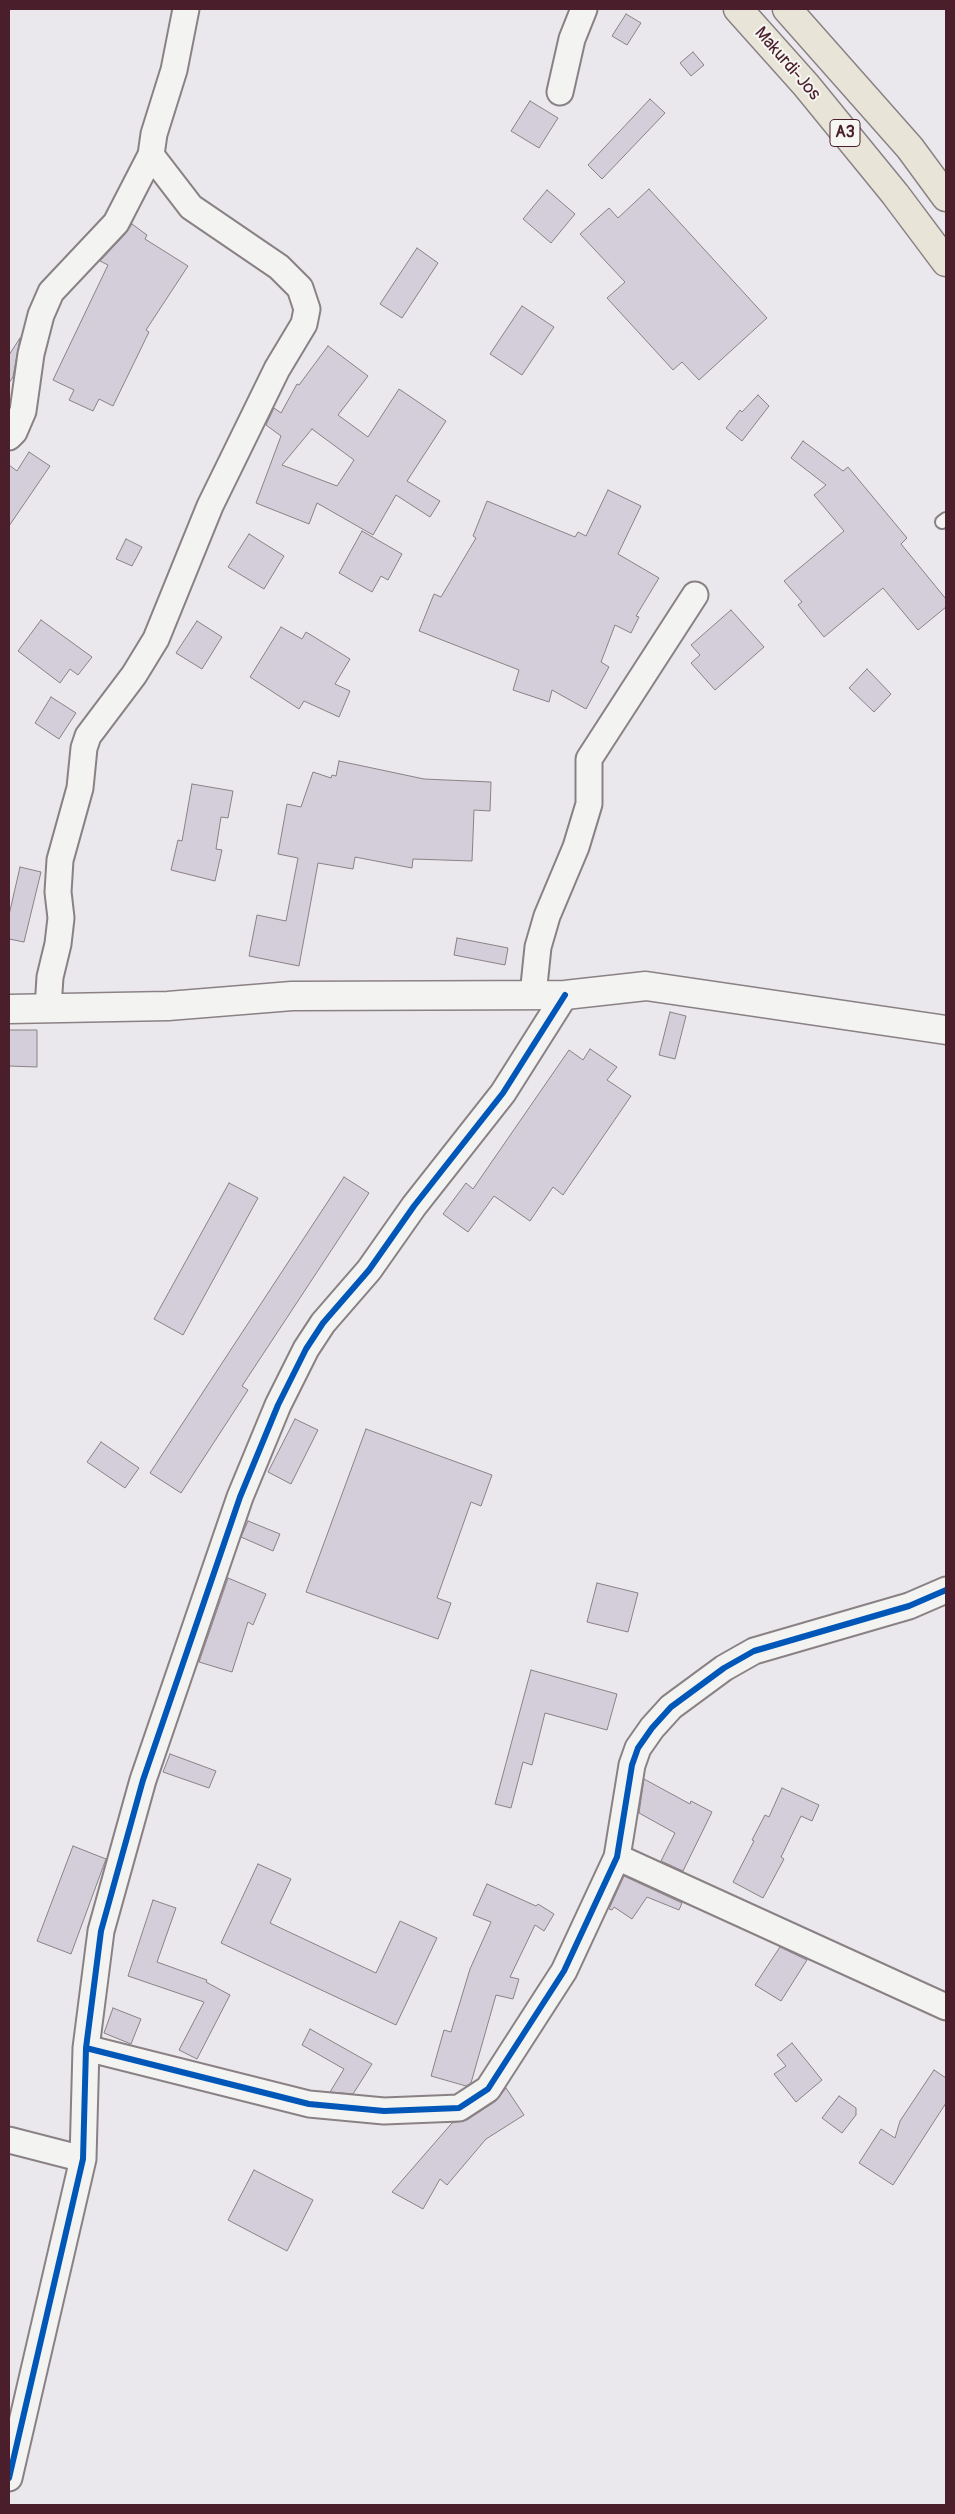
<!DOCTYPE html>
<style>
body{margin:0}
#map{position:relative;width:955px;height:2514px;overflow:hidden;background:#eae8ec;font-family:Pangolin,sans-serif}
canvas{display:block}
.frame{position:absolute;inset:0;border:10px solid #4a1f2b;pointer-events:none}
</style>
<div id="map">
<canvas width="955" height="2514"></canvas>
<div class="frame"></div>
</div>
<script>
const ctx = document.querySelector('canvas').getContext('2d');
ctx.lineJoin = 'round';
function paint(path, color) {
  ctx.fillStyle = color;
  ctx.fill(path, 'evenodd');
}
function toPath(rows) {
  const path = new Path2D();
  for (const r of rows) {
    path.moveTo(r[0], r[1]);
    for (let i = 2; i < r.length; i += 2) path.lineTo(r[i], r[i + 1]);
  }
  return path;
}
function strokePath(path, color, width, dash) {
  ctx.strokeStyle = color;
  ctx.lineWidth = width;
  ctx.lineCap = dash ? 'butt' : 'round';
  ctx.setLineDash(dash || []);
  ctx.stroke(path);
}
function drawText(font, color, halo, rows, align = 'center') {
  ctx.font = font + ' Pangolin,sans-serif';
  ctx.lineWidth = 4;
  ctx.setLineDash([]);
  ctx.textBaseline = 'middle';
  ctx.strokeStyle = halo;
  ctx.fillStyle = color;
  for (const [text, x, y, turn = 0] of rows) {
    ctx.save();
    ctx.translate(x, y);
    ctx.rotate((+turn || 0) * Math.PI / 180);
    ctx.textAlign = isNaN(turn) ? turn : align;
    if (halo) ctx.strokeText(text, 0, 0);
    ctx.fillText(text, 0, 0);
    ctx.restore();
  }
}
const building = toPath([
 [626,14,641,23,627,45,612,36,626,14],
 [693,52,704,65,691,76,680,63,693,52],
 [650,99,665,113,602,179,588,165,650,99],
 [530,101,558,118,539,148,511,131,530,101],
 [649,189,767,318,699,380,682,362,673,370,607,298,625,282,580,234,609,208,618,218,649,189],
 [547,190,575,214,551,243,523,219,547,190],
 [132,224,147,235,145,239,188,266,146,330,149,332,113,406,99,399,93,411,69,400,74,390,53,380,108,265,100,261,126,233,132,224],
 [417,248,438,263,402,318,380,304,417,248],
 [522,306,554,327,522,375,490,354,522,306],
 [20,338,13,377,9,383,9,355,20,338],
 [328,346,368,376,338,415,368,437,399,389,446,421,407,481,440,501,430,517,396,495,373,535,317,503,309,524,256,503,281,436,266,425,274,408,281,413,297,384,299,385,328,346],
 [312,429,354,460,337,486,282,465,312,429],
 [758,395,769,406,742,441,726,428,740,410,742,412,758,395],
 [803,441,843,471,848,467,907,538,901,544,946,599,946,607,918,630,883,588,824,637,798,605,802,602,784,581,844,531,814,495,826,485,791,458,803,441],
 [29,452,50,466,9,526,9,465,17,471,29,452],
 [608,490,641,506,618,554,659,578,636,616,639,617,631,633,615,625,601,662,609,667,586,709,552,690,549,702,513,690,519,670,419,631,434,594,441,597,476,538,473,536,487,501,575,537,578,532,586,536,608,490],
 [362,531,402,554,388,580,381,576,372,592,339,573,362,531],
 [249,534,284,556,264,589,228,567,249,534],
 [126,539,142,547,132,566,116,559,126,539],
 [731,610,764,647,715,690,691,663,700,655,691,645,731,610],
 [41,620,92,657,78,675,70,669,60,683,18,651,41,620],
 [197,621,222,637,202,669,176,653,197,621],
 [281,627,302,639,306,632,350,659,335,684,350,691,339,717,304,701,299,709,250,677,281,627],
 [867,669,891,694,874,712,849,688,867,669],
 [51,697,76,713,59,739,35,723,51,697],
 [339,761,424,779,491,782,490,811,474,810,472,861,413,859,412,868,355,857,353,869,318,863,299,966,249,956,257,915,286,921,298,858,278,854,287,804,301,807,313,772,331,778,332,775,336,776,339,761],
 [192,784,233,791,228,818,221,817,216,849,222,850,215,881,171,870,178,840,182,841,192,784],
 [20,867,41,872,24,942,9,939,9,915,20,867],
 [457,938,508,948,505,965,454,955,457,938],
 [670,1012,686,1016,675,1059,659,1055,670,1012],
 [9,1030,37,1030,37,1067,9,1066,9,1030],
 [590,1049,617,1067,607,1080,631,1096,563,1195,553,1187,530,1221,494,1196,468,1232,443,1214,466,1183,473,1189,569,1050,583,1060,590,1049],
 [344,1177,369,1193,242,1386,248,1390,181,1493,150,1473,344,1177],
 [229,1183,258,1198,183,1335,154,1319,229,1183],
 [295,1419,318,1430,291,1484,268,1472,295,1419],
 [366,1429,492,1475,481,1506,471,1502,437,1598,451,1603,438,1639,306,1592,366,1429],
 [101,1442,139,1468,125,1488,87,1462,101,1442],
 [248,1521,280,1534,273,1551,241,1537,248,1521],
 [228,1578,266,1594,253,1625,248,1622,232,1672,199,1662,228,1578],
 [597,1583,638,1593,628,1632,587,1622,597,1583],
 [531,1670,617,1694,607,1730,545,1713,532,1765,523,1762,511,1808,495,1804,531,1670],
 [170,1754,216,1771,209,1788,163,1772,170,1754],
 [644,1779,690,1804,691,1801,712,1812,683,1871,661,1861,675,1833,639,1813,644,1779],
 [782,1788,819,1805,812,1821,801,1816,781,1857,784,1859,763,1898,733,1882,754,1841,752,1840,765,1815,769,1817,782,1788],
 [73,1846,106,1859,71,1954,37,1941,73,1846],
 [258,1864,291,1879,270,1923,376,1973,400,1921,437,1938,396,2025,221,1943,258,1864],
 [624,1876,682,1903,679,1910,647,1897,632,1919,614,1907,612,1910,609,1909,624,1876],
 [487,1884,536,1906,538,1904,554,1914,544,1931,535,1925,510,1977,519,1979,513,1999,496,1995,471,2083,466,2086,431,2076,444,2030,451,2032,470,1969,491,1922,473,1915,487,1884],
 [153,1900,176,1908,157,1962,207,1980,206,1982,230,1995,197,2059,179,2050,204,2002,128,1976,153,1900],
 [780,1947,807,1960,781,2001,755,1985,780,1947],
 [113,2008,141,2019,131,2044,104,2033,113,2008],
 [310,2029,372,2064,353,2094,330,2092,344,2069,302,2045,310,2029],
 [792,2043,822,2080,796,2102,774,2074,786,2066,777,2055,792,2043],
 [934,2070,946,2078,946,2103,893,2185,859,2163,881,2129,895,2138,900,2121,934,2070],
 [506,2088,524,2115,486,2139,447,2185,440,2179,423,2209,392,2192,452,2123,467,2120,496,2101,506,2088],
 [839,2096,856,2108,856,2115,842,2133,822,2118,839,2096],
 [254,2170,313,2200,287,2251,228,2220,254,2170]
]);
const service = toPath([
 [942,522,946,519]
]);
const minor = toPath([
 [560,92,572,39,584,9],
 [9,437,14,432,23,411,31,354,41,315,51,292,116,223,151,155,154,134,174,70,186,9],
 [533,995,538,947,547,916,576,847,589,804,589,759,695,595],
 [48,1008,50,977,58,944,61,918,58,892,60,860,80,788,84,748,88,736,134,675,156,639,210,506,277,369,304,324,307,309,300,288,279,267,191,207,151,155],
 [617,1857,946,2007],
 [86,2048,309,2104,384,2111,459,2108,488,2089,564,1971,617,1857,632,1765,638,1748,652,1728,671,1707,724,1668,754,1651,909,1606,946,1590],
 [9,2140,83,2159],
 [9,2478,83,2159,86,2048,101,1931,143,1780,240,1497,278,1405,306,1349,323,1323,369,1270,414,1206,503,1093,565,995]
]);
const tertiary = toPath([
 [9,1009,168,1006,292,996,565,995,646,986,946,1030]
]);
const trunk = toPath([
 [738,9,806,85,895,194,946,262],
 [787,9,910,148,946,197]
]);
const cycleway = toPath([
 [86,2048,309,2104,384,2111,459,2108,488,2089,564,1971,617,1857,632,1765,638,1748,652,1728,671,1707,724,1668,754,1651,909,1606,946,1590],
 [9,2478,83,2159,86,2048,101,1931,143,1780,240,1497,278,1405,306,1349,323,1323,369,1270,414,1206,503,1093,565,995]
]);
const shields = [
 [845,133,30]
];
const shieldNames = [
 ["A3",845,133]
];
const streetNames = [
 ["Makurdi-Jos",787,64,49]
];
paint(building, '#d3ced9');
strokePath(building, '#8a8185', 1);
strokePath(service, '#8a8185', 16);
strokePath(minor, '#8a8185', 29);
strokePath(tertiary, '#8a8185', 31);
strokePath(trunk, '#8a8185', 31);
strokePath(service, '#f3f3f2', 12);
strokePath(minor, '#f3f3f2', 25);
strokePath(tertiary, '#f3f3f2', 28);
strokePath(trunk, '#e8e5d8', 28);
strokePath(cycleway, '#0057b8', 6);
for (const [x, y, w] of shields) {
  const box = new Path2D();
  box.roundRect(x - w / 2, y - 13.5, w, 27, 4);
  ctx.fillStyle = '#f6f6f2';
  ctx.fill(box);
  strokePath(box, '#4a1f2b', 1);
}
drawText('bold 16px', '#4a1f2b', null, shieldNames);
drawText('18px', '#4a1f2b', '#f6f6f2', streetNames);
</script>
